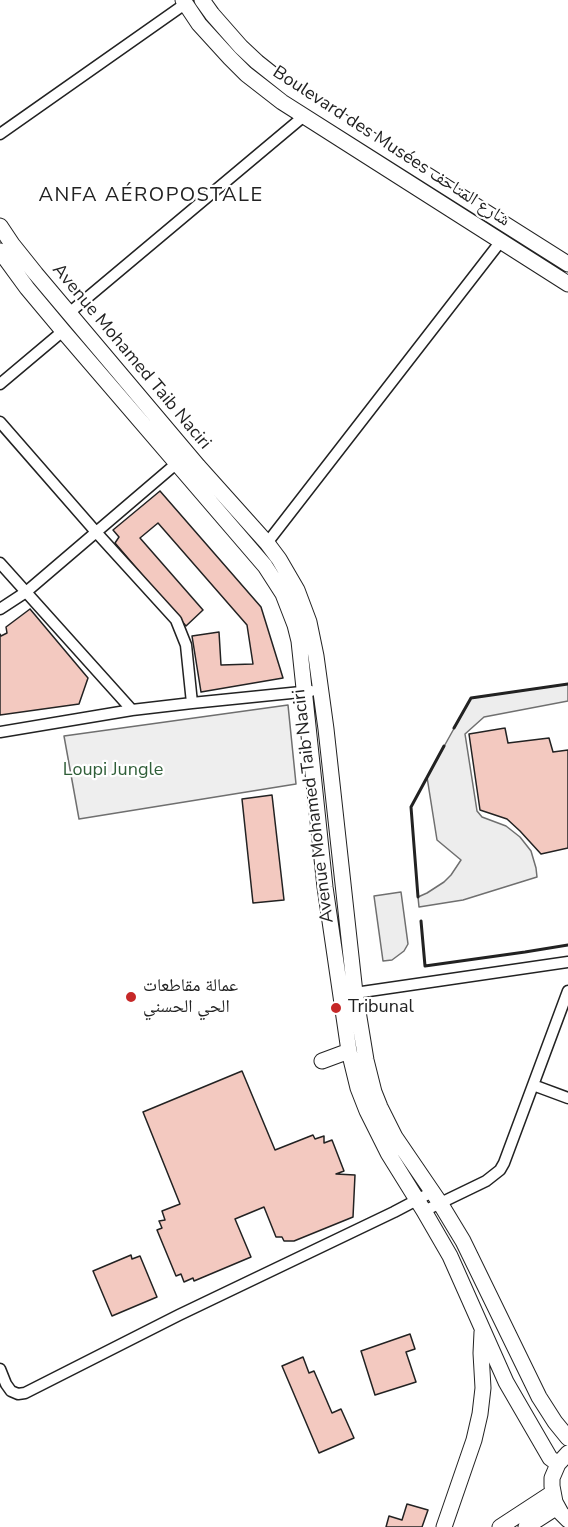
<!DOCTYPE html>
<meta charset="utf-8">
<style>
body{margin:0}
canvas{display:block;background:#fff}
</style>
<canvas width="568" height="1527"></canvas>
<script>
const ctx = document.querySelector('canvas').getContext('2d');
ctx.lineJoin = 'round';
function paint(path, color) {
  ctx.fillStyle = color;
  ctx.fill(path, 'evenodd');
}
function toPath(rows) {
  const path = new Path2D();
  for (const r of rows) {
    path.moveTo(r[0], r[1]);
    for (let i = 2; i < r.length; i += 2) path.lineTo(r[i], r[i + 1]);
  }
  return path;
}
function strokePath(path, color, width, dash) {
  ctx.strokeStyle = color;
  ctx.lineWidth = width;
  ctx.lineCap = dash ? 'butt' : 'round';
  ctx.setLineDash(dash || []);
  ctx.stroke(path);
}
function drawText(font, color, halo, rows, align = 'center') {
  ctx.font = font + ' "Nunito Sans","Noto Naskh Arabic",sans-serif';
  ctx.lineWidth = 4.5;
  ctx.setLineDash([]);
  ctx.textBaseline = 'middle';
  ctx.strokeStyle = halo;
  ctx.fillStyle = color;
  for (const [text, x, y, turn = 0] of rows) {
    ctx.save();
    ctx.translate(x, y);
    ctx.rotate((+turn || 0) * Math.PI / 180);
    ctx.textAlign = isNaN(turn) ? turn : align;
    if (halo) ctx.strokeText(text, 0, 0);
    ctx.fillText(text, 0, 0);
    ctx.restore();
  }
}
const green = toPath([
 [288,705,296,784,79,819,64,736,288,705]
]);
const parking = toPath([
 [568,684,568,701,484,717,465,734,477,811,482,817,506,826,520,837,531,851,536,868,537,877,463,900,419,907,418,897,427,893,444,882,451,875,461,860,437,840,427,777,471,698,568,684],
 [401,892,408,944,404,951,392,960,383,961,374,896,401,892]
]);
const building = toPath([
 [160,491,261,607,283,678,201,692,192,636,219,632,221,665,253,664,247,625,158,523,140,538,203,610,186,626,115,543,119,537,113,530,160,491],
 [30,609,88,678,79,704,0,715,0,634,1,636,7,633,6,627,30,609],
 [505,728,508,743,549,738,553,752,568,750,568,848,541,854,520,831,507,819,480,810,469,734,505,728],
 [272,795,284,900,253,903,242,799,272,795],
 [242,1071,275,1150,313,1135,315,1139,324,1136,324,1143,332,1140,344,1171,336,1174,355,1175,353,1217,294,1241,284,1241,282,1237,276,1237,264,1207,235,1219,251,1257,194,1281,193,1278,184,1282,181,1274,176,1276,157,1230,162,1228,159,1221,165,1220,162,1211,180,1204,143,1112,242,1071],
 [131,1255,132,1259,140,1256,157,1297,112,1316,93,1271,131,1255],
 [410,1334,415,1349,406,1352,416,1382,375,1395,361,1351,410,1334],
 [303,1357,309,1373,314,1371,332,1413,341,1409,354,1438,319,1453,282,1366,303,1357],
 [407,1504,428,1510,422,1527,386,1527,389,1516,402,1520,407,1504]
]);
const street = toPath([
 [0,134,185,4],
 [69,313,304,116],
 [0,384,63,331],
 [0,422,96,532,176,620,186,645,192,703],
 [267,543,501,241],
 [0,563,132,710],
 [0,609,26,592,177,463],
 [0,732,132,710,192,703,311,691],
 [355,993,568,962],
 [533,1085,568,1098],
 [424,1211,486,1181,500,1170,504,1163,568,991],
 [0,1369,6,1384,11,1391,18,1394,25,1393,179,1315,394,1212,432,1192]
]);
const secondary = toPath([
 [183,0,199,24,230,58,246,74,282,102,568,284],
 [202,0,212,14,241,47,257,62,291,89,568,264],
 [0,226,12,244,36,274,198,466,267,543,279,559,297,590,309,622,316,656,326,729,355,993,366,1060,374,1092,380,1107,395,1137,440,1203,463,1241,539,1397,555,1422,568,1438],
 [0,251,27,288,63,331,265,566,283,594,295,625,299,641,325,887,349,1051,358,1088,367,1111,388,1153,424,1211,450,1256,506,1382,550,1458,558,1464],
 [322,1061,349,1051],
 [568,1453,558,1464,552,1478,552,1486,555,1502,561,1513,568,1520],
 [444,1527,474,1440,480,1414,483,1388,481,1353,482,1332],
 [500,1527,552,1493],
 [526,1527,557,1507]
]);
const wall = toPath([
 [454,728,471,698,568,684],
 [418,897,411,807,444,746],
 [421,921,425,966,525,952,568,945]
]);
const markers = [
 [131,997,6,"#c62828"],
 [336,1008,6,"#c62828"]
];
const streetNames = [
 ["Boulevard des Musées شارع المتاحف",391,147,33],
 ["Avenue Mohamed Taib Naciri",131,357,50],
 ["Avenue Mohamed Taib Naciri",314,806,-97]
];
const parkNames = [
 ["Loupi Jungle",113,771]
];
const poiNames = [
 ["عمالة مقاطعات",143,987],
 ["الحي الحسني",143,1008],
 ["Tribunal",348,1008]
];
const neighbourhoodNames = [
 ["ANFA AÉROPOSTALE",151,196]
];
paint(green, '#eee');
strokePath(green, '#6f6f6f', 1.5);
paint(parking, '#ededed');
strokePath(parking, '#6f6f6f', 1.5);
paint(building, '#f3c9c0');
strokePath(building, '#222', 1.5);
strokePath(street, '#222', 13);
strokePath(secondary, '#222', 17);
strokePath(street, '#fff', 10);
strokePath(secondary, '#fff', 15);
strokePath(wall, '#222', 3);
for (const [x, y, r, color] of markers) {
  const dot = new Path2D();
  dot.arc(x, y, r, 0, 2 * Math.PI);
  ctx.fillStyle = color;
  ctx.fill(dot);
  strokePath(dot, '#fff', 2);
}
drawText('18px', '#222', '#fff', streetNames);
drawText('18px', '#2f5e38', '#fff', parkNames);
drawText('18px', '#222', '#fff', poiNames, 'left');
ctx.letterSpacing = '1.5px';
drawText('20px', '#222', '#fff', neighbourhoodNames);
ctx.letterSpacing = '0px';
</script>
